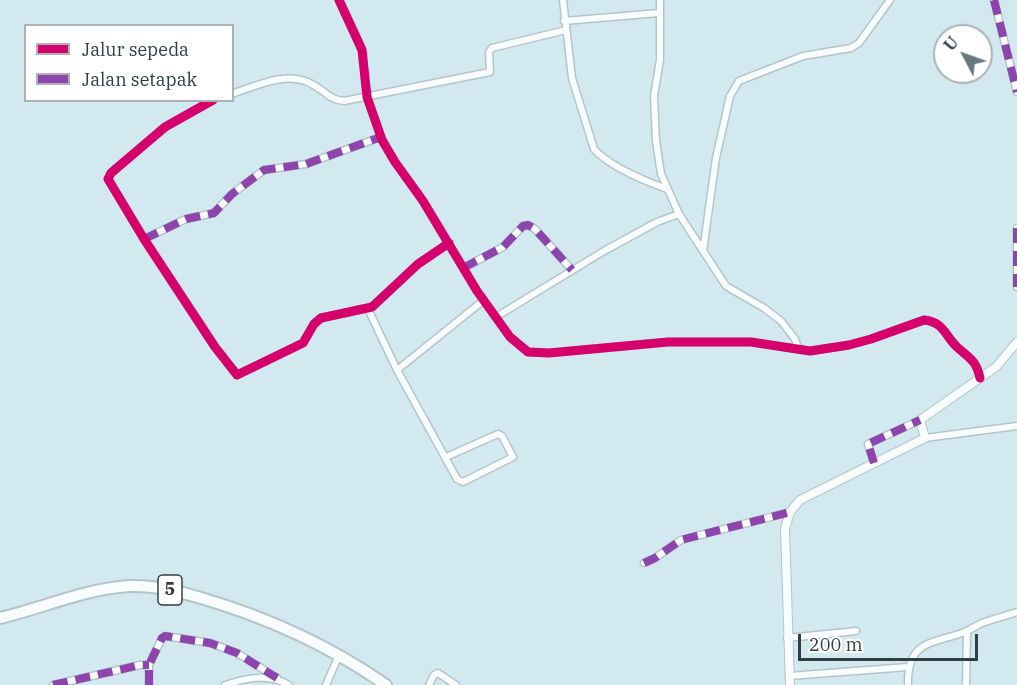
<!DOCTYPE html>
<style>
body{margin:0}
#map{position:relative;width:1017px;height:685px;overflow:hidden;background:#d3e9f0;font-family:"IBM Plex Serif",serif}
canvas{display:block}
.legend{position:absolute;left:24px;top:24px;width:210px;height:78px;box-sizing:border-box;background:#fff;border:2px solid #acb2b4;margin:0;padding:8px 10px;list-style:none;font-size:18px;color:#2f3f44}
.legend li{display:flex;align-items:center;gap:12px;height:30px}
.legend b{width:30px;border:2px solid #acb2b4}
.north{position:absolute;left:933px;top:24px;width:60px;height:60px;box-sizing:border-box;background:#fff;border:2px solid #acb2b4;border-radius:50%;rotate:311deg;font-size:16px;font-weight:700;line-height:24px;text-align:center;color:#2f3f44}
.north::after{content:'';display:block;margin:auto;width:21px;height:27px;background:#687a80;clip-path:polygon(50% 0,100% 100%,50% 72%,0 100%)}
.scale{position:absolute;left:798px;top:634px;width:180px;height:27px;box-sizing:border-box;border:3px solid #2f3f44;border-top:0;padding-left:8px;font-size:18px;line-height:21px;white-space:nowrap;color:#2f3f44;-webkit-text-stroke:4px #fff;paint-order:stroke}
</style>
<div id="map">
<canvas width="1017" height="685"></canvas>
<ul class="legend">
<li><b style="height:8px;background:#d6006c"></b>Jalur sepeda</li>
<li><b style="height:8px;background:#8e44ad"></b>Jalan setapak</li>
</ul>
<div class="north">U</div>
<div class="scale">200 m</div>
</div>
<script>
const ctx = document.querySelector('canvas').getContext('2d');
ctx.lineJoin = 'round';
function stroke(path, color, width, dash) {
  ctx.strokeStyle = color;
  ctx.lineWidth = width;
  ctx.lineCap = dash ? 'butt' : 'round';
  ctx.setLineDash(dash || []);
  ctx.stroke(path);
}
function write(font, color, halo, rows, align = 'center') {
  ctx.font = font + ' "IBM Plex Serif",serif';
  ctx.lineWidth = 6;
  ctx.setLineDash([]);
  ctx.textBaseline = 'middle';
  ctx.strokeStyle = halo;
  ctx.fillStyle = color;
  for (const [text, x, y, turn = 0] of rows) {
    ctx.save();
    ctx.translate(x, y);
    ctx.rotate((+turn || 0) * Math.PI / 180);
    ctx.textAlign = isNaN(turn) ? turn : align;
    if (halo) ctx.strokeText(text, 0, 0);
    ctx.fillText(text, 0, 0);
    ctx.restore();
  }
}
const minor = new Path2D(`
 M339,0L362,50L367,97L382,140L395,162L423,201L477,291L510,337L528,352L549,353L668,342H751L810,351L849,345L871,339L924,320C944,322 945,336 957,347C970,359 976,360 980,378
 M563,0L572,78L594,149C610,167 645,181 667,189
 M660,0V60L654,96L656,141L661,174L679,214L726,286L764,308L781,321L795,339L799,350
 M994,0L1017,92
 M564,21L659,13
 M232,94C258,85 290,69 315,86C326,92 330,100 344,101L490,72L489,52L492,48L566,30
 M213,100L165,127L111,173L108,179L144,239L215,347L237,375L303,343L314,324L321,318L372,307L418,264L449,243
 M1017,228V287
 M144,239L186,219L214,213L232,194L264,170L306,164L381,137
 M703,251L716,158L730,96L739,81L803,56L851,48L859,43L890,0
 M463,268L503,247L523,226L528,225L535,229L572,270
 M368,309L397,370L457,479L463,482L513,457L502,436L498,434L446,457
 M496,317L604,251L657,222L679,214
 M397,370L484,300
 M925,438L1017,426
 M874,463L868,444L920,420
 M644,563L655,558L681,540L790,512
 M787,638L856,631
 M789,676L908,667
 M53,685L140,665H149
 M149,685V665L162,638L165,636L210,643L237,653L277,678
 M225,685C246,678 269,673 289,685
 M326,685L339,655
 M429,685L434,675L438,673L456,685
 M908,685C907,640 932,644 965,632C971,629 976,626 982,623C993,619 1005,616 1017,612
 M966,685L967,631`);
const tertiary = new Path2D(`
 M790,685L785,529L790,512L800,500L925,438L920,420L996,367L1017,342`);
const trunk = new Path2D(`
 M0,618C43,608 84,589 129,586C154,585 177,591 201,598C266,617 330,646 386,685`);
const quiet = new Path2D(`
 M994,0L1017,92
 M1017,228V287
 M144,239L186,219L214,213L232,194L264,170L306,164L381,137
 M463,268L503,247L523,226L528,225L535,229L572,270
 M874,463L868,444L920,420
 M644,563L655,558L681,540L790,512
 M53,685L140,665H149
 M149,685V665L162,638L165,636L210,643L237,653L277,678`);
const cycleway = new Path2D(`
 M339,0L362,50L367,97L382,140L395,162L423,201L477,291L510,337L528,352L549,353L668,342H751L810,351L849,345L871,339L924,320C944,322 945,336 957,347C970,359 976,360 980,378
 M213,100L165,127L111,173L108,179L144,239L215,347L237,375L303,343L314,324L321,318L372,307L418,264L449,243`);
const shields = [
 [170,590,24]
];
const shieldNames = [
 ["5",170,590]
];
stroke(minor, '#b4c5ca', 9);
stroke(tertiary, '#b4c5ca', 10);
stroke(trunk, '#b4c5ca', 14);
stroke(minor, '#f8fcfd', 6);
stroke(tertiary, '#f8fcfd', 8);
stroke(trunk, '#f8fcfd', 10);
stroke(quiet, '#8e44ad', 8, [15, 8]);
stroke(cycleway, '#d6006c', 9);
for (const [x, y, w] of shields) {
  const box = new Path2D();
  box.roundRect(x - w / 2, y - 15, w, 30, 4.5);
  ctx.fillStyle = '#fff';
  ctx.fill(box);
  stroke(box, '#2f3f44', 1.5);
}
write('bold 18px', '#2f3f44', null, shieldNames);
</script>
